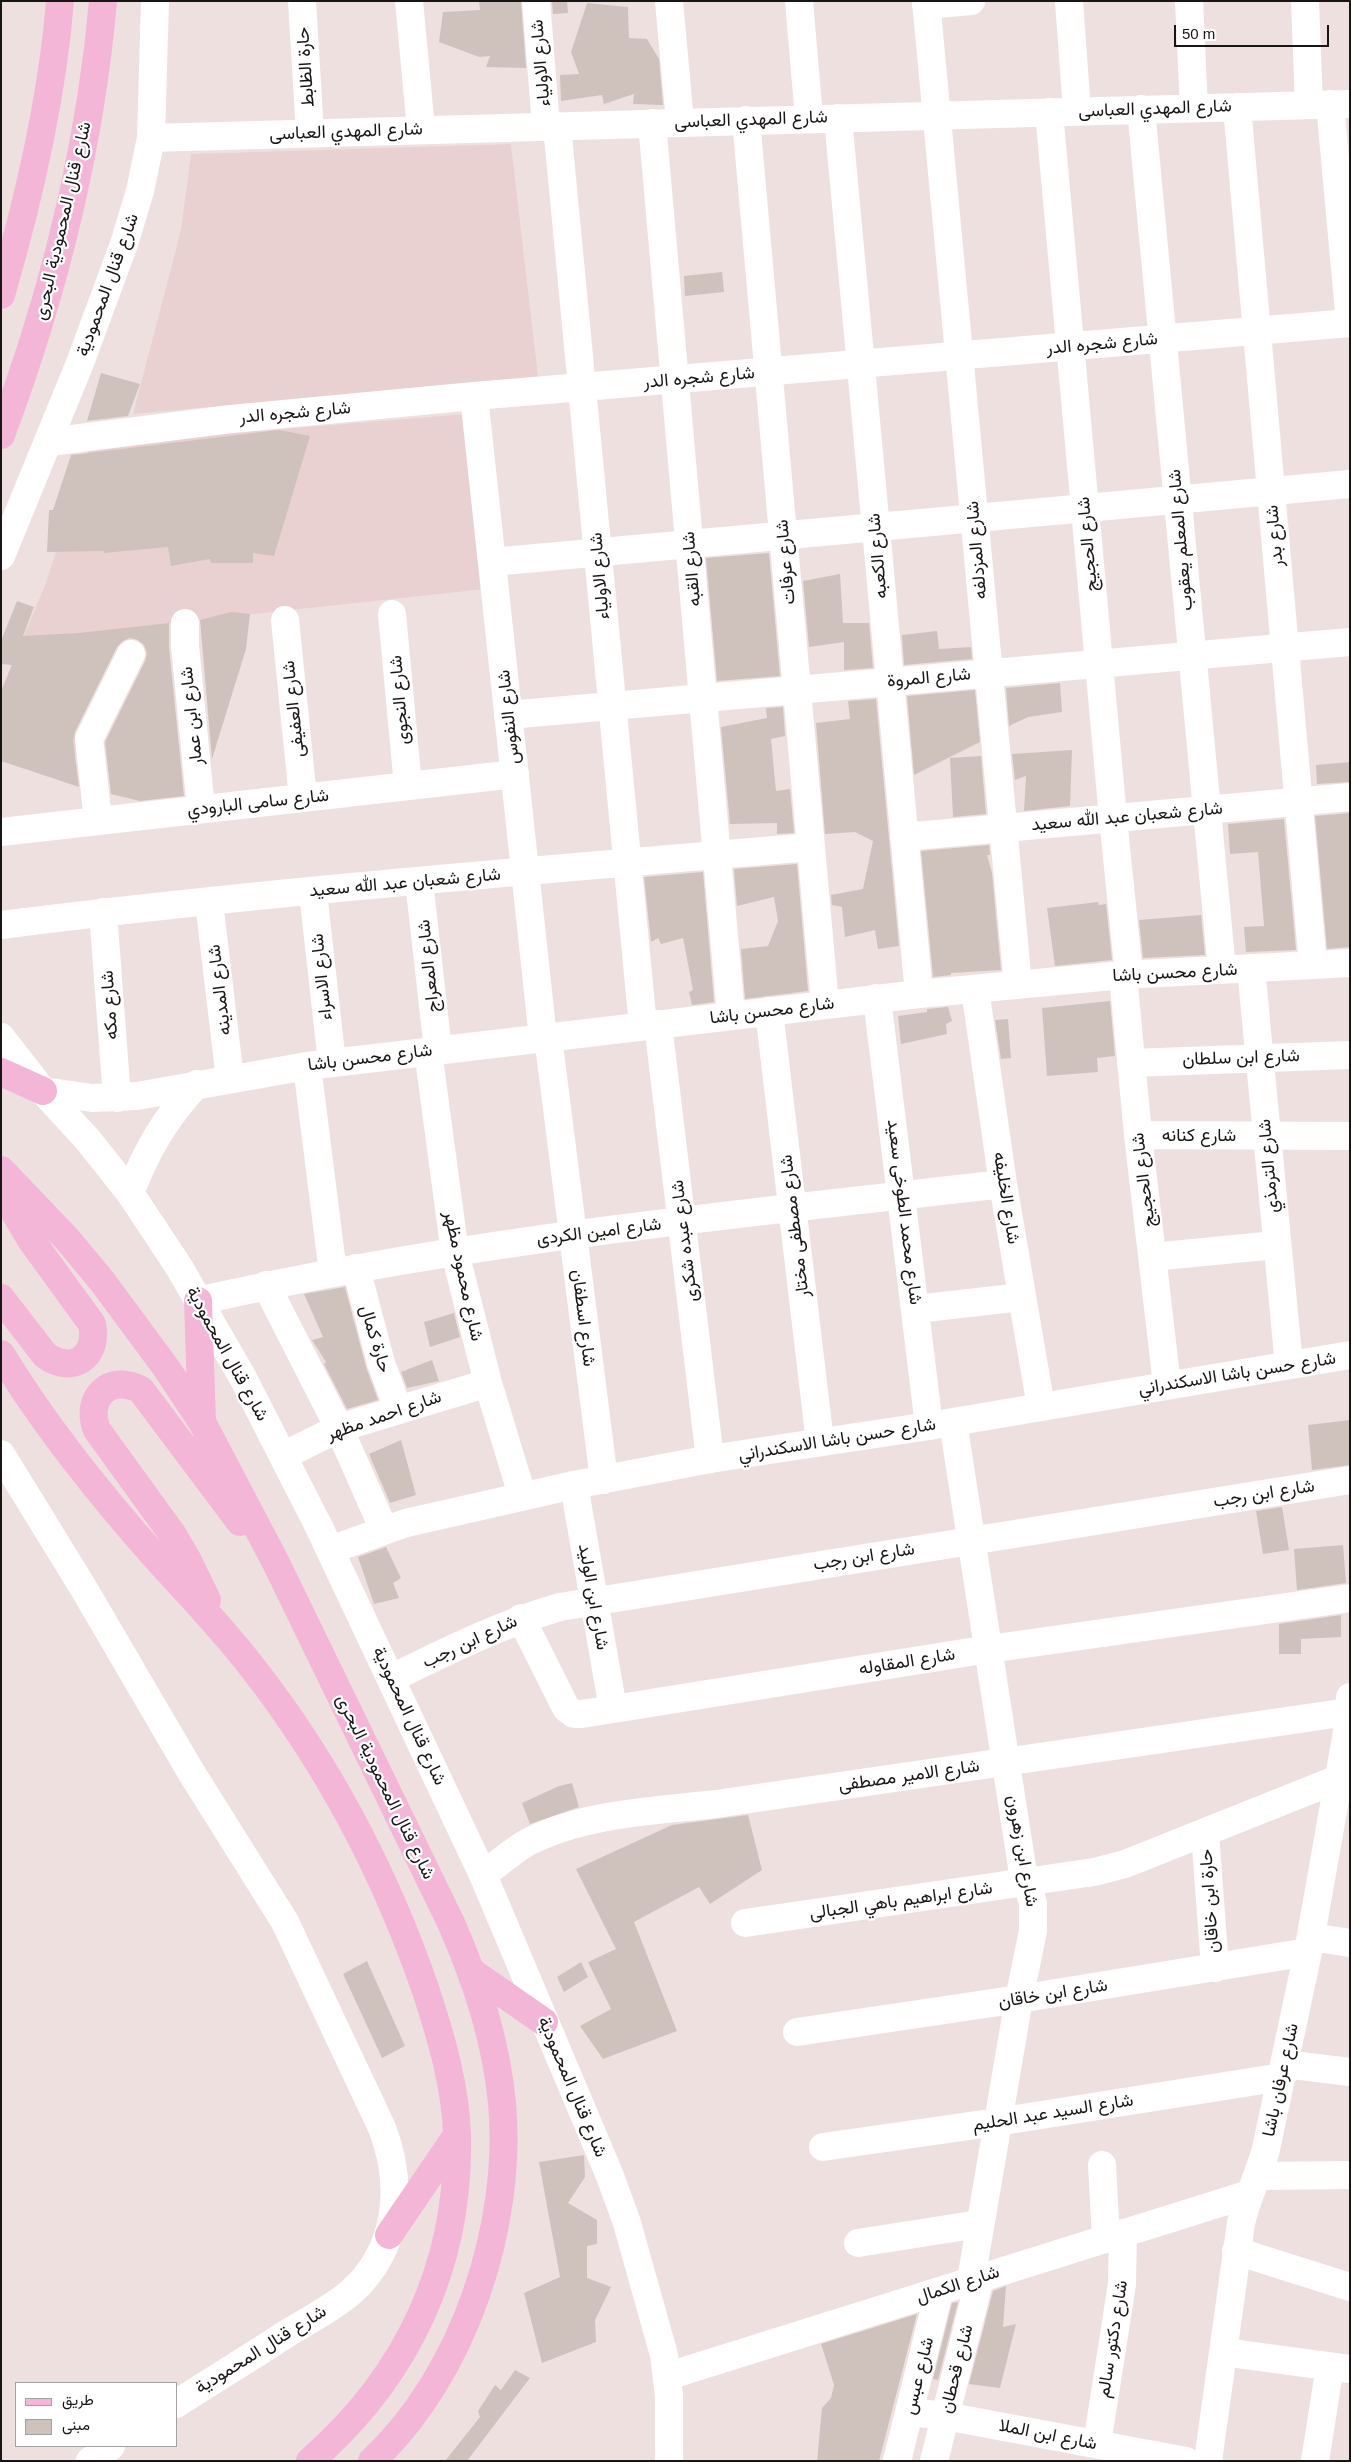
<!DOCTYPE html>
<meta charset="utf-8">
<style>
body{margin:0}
#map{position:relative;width:1351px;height:2462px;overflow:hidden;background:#efe0e0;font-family:Helvetica,Vazirmatn,sans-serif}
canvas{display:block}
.frame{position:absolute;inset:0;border:2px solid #1a1515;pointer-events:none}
.legend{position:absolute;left:15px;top:2382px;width:162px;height:65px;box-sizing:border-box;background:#fff;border:1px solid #a3a1a1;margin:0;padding:6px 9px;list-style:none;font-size:15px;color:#1a1515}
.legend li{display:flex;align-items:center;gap:10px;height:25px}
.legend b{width:25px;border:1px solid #a3a1a1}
.scale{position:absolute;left:1174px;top:25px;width:155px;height:22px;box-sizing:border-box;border:2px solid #1a1515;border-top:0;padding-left:6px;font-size:15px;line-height:18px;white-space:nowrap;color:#1a1515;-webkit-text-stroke:4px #fff;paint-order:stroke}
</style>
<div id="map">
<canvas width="1351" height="2462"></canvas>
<div class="frame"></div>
<ul class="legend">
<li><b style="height:6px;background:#f4b6d7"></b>طريق</li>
<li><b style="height:14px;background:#cfc2bc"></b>مبنى</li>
</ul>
<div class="scale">50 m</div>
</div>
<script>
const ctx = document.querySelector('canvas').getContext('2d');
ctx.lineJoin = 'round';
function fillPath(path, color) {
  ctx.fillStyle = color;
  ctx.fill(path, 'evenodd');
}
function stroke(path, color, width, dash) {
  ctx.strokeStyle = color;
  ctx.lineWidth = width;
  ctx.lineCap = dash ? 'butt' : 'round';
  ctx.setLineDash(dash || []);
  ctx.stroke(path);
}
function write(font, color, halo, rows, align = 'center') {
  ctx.font = font + ' Helvetica,Vazirmatn,sans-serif';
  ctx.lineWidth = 4.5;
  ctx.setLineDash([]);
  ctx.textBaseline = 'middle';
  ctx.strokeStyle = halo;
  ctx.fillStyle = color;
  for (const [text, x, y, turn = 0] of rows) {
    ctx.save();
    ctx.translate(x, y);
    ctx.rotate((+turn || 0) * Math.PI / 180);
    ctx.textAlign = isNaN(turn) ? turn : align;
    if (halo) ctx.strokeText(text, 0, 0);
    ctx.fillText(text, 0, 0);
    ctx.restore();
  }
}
const built = new Path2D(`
 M511,144L538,377L133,414L181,230L191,154Z
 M466,414L485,589L69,634L76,756L1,761V690L46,583L90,445Z`);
const building = new Path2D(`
 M479,1H521L526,68L486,67L490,56L479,57L439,42L443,12L480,10Z
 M552,1H567L568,13L553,14Z
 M587,3L628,7L629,38L647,39L659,59L663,105L633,104L634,94L604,104L602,95L561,101L560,75L579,74L571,52Z
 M722,272L724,292L685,296L684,276Z
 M101,373L140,384L128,416L87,421Z
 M279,430L310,436L274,556L253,553V563H211L210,559L171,566L168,547L104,553V551L47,552L49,510H53L71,455Z
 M769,553L780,676L717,681L706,558Z
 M840,574L843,623H869L873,668L844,670V642L809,647L803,581Z
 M17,601L34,607L23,636L78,633L169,623V647L184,796L140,801L111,794L105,742L145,661L147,653L144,645L138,640L130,638L123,641L117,647L75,732L73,741L79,787L1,761V692L12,665L1,664V641Z
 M231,612L250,614L246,649L212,759L200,620Z
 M937,631L939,649L971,647L972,659L904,665L902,635Z
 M1060,683L1062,712L1028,717L1009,726L1006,688Z
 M975,690L980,742L914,775L907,696Z
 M876,699L899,946L878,949L875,930L845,937L842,907L832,905L831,895L863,889L873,841L855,832L825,834L816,723L850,719L848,701Z
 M783,707L785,736L771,739L776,791L790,789L794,833L777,834V823L730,824L721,727L767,718L766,708Z
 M1072,750L1070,806L1024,811L1026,776L1015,780L1012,754Z
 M981,756L986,814L953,817L950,758Z
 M1350,762V782L1317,784L1316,765Z
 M1350,813V947L1327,949L1315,816Z
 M1284,819L1296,950L1246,952L1244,927L1264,926L1258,852L1230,854L1228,824Z
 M989,845L990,855H987L992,873L1001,970L951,973V975L933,977L921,851Z
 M797,864L808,991L745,999L741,949L768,946L778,921L774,897L737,906L734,869Z
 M703,872L714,1002L692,1005L689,992L693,990L683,938L661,944L658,938L651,942L644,877Z
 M1098,902L1099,905L1106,904L1112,960L1055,966L1047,908Z
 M1201,915L1205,955L1143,958L1139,920Z
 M1110,1001L1115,1056L1097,1058L1098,1072L1047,1076L1042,1008Z
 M948,1007L952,1021L946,1024L947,1034L901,1044L898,1016L927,1012V1009Z
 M1008,1019L1011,1058L1001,1059L995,1020Z
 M345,1287L366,1367L378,1400L347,1409L324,1364L326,1362L312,1340L323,1337L304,1294Z
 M454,1313L460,1337L430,1347L424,1322Z
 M432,1360L439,1381L407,1388L401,1372Z
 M1350,1420V1465L1312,1470L1308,1425Z
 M401,1440L416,1495L390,1503L369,1454Z
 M1282,1507L1289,1550L1263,1554L1256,1511Z
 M1343,1545L1346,1583L1297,1590L1294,1549Z
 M386,1547L401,1578L393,1583L399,1598L374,1604L358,1557Z
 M1341,1615V1637L1301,1639V1654H1279V1624Z
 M572,1783L579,1807L530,1824L522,1803L559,1786Z
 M748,1815L762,1870L710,1904L699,1887L634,1922L677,2031L603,2059L580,2026L611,2009L588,1962L616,1949L576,1869L672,1825Z
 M367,1961L405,2046L382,2058L343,1974Z
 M581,1962L588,1977L564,1992L557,1977Z
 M584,2155L585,2177L568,2203L597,2220V2244L587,2246V2278L611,2287L595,2320L596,2342L542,2363L524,2293L560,2277L539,2162Z
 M1006,2286L1003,2327L1016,2324L1000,2388L969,2384L993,2291Z
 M958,2302L938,2380L933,2379L952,2303Z
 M917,2314L879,2461H817L822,2408L831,2398L834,2385L821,2344Z
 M515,2370L530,2378L467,2461H445L480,2417L478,2411L495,2385L501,2390Z`);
const minor = new Path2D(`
 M302,1L310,133
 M409,1L421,129
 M536,1L546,126
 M669,1L680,122
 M799,1L809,118
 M926,1L1018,985
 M1069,1L1077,111
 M1189,1L1194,108
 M1305,1L1309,105
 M926,5L971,1
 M1330,104L1350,323
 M1237,107L1313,965
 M1141,109L1222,970
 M1049,112L1113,818L1129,975
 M838,118L919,994
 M746,120L825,1004
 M652,123L731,1015
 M557,126L643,1026
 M151,138L1350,104
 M474,396L543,1038
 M49,442L231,419L474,396L1350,323
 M1,556L80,363L124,244L140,191L151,138L155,1
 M492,562L1350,484
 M392,614L408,786
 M285,620L303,798
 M185,623V646L201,809
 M508,715L1350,642
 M98,820L89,739L131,654
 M1,832L515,774
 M904,837L1350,797
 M419,881L438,1050
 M313,892L332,1063
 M209,902L230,1079
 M103,912L117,1098
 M1,925C270,891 540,870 810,847
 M1251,968L1289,1365
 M1123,975L1138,1135L1167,1385
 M975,989L1003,1184L1041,1407
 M877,998L929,1426
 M769,1011L820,1442
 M658,1024L710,1459
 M1,1037L43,1091L88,1140L130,1193L179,1267L243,1378L319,1527L483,1875L610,2176L627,2223L664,2355L669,2396V2461
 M548,1037L604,1480
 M428,1051L455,1253L488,1383L522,1495
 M1131,1063L1350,1055
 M307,1066L333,1273
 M43,1091L92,1098L137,1096L307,1066L919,994L1123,975L1350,963
 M1138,1135L1350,1136
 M130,1193C147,1150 165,1118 197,1084
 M1152,1257L1276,1245
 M356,1268L381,1363L398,1409
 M266,1285L339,1428L384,1530
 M198,1301C462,1240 734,1215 1003,1184
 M916,1309L1022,1297
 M953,1422L1022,1867L1033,1903V1931L1019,1999L971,2280
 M1,1454L84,1589L191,1772L285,1922L382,2128C404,2185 399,2250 350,2293C331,2309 307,2321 286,2334C250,2358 213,2380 176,2404
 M283,1456L339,1428L488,1383
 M574,1485L613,1709
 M330,1550L406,1523L574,1485L710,1459L929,1426L1350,1355
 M521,1618L566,1708L574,1714H582L989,1649L1350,1598
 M392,1678C447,1651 501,1624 560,1607L1350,1480
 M1205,1833L1215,1968
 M483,1875C498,1864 513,1850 530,1841C586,1813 655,1811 716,1804L1348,1712
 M745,1923L1094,1872L1125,1864L1338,1779
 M1311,1937L1350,1943
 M797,2032L1019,1999L1308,1952
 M1285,2064L1350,2072
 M823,2147L997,2122L1282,2077
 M1102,2165L1106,2238
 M1259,2176L1350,2175
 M858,2243L979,2224
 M1236,2251L1350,2287
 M1223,2352L1350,2369
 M668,2376L1249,2194
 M910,2412L945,2416L1186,2461
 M1097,2444L1122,2284L1123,2233
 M90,2461L111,2446
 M897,2461L939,2292
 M934,2461L980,2278
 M1208,2461L1241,2223C1247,2197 1259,2175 1266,2149L1308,1952L1346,1738L1350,1697
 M1315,2461L1330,2366`);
const major = new Path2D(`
 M1,295C29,199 52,101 60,1
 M1,435C53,296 90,149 103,1
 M1,1072L43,1091
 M1,1170L67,1239L102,1281L167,1369L202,1422L276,1563L452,1925C477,1983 496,2040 502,2103C513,2226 464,2375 372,2461
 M1,1189L31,1240L92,1324C99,1357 72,1375 45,1355L1,1298
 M198,1301L202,1422
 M1,1354C46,1428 101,1496 158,1560C190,1595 223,1629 252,1667C328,1764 386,1875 426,1991C441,2037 456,2087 457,2136C460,2265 407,2377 310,2461
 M207,1600L187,1559L173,1535L97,1430C84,1398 110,1373 141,1390L240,1522
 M472,1972L544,2022
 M389,2235L457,2135`);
const streetNames = [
 ["شارع الاولياء",541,63,-95],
 ["حارة الظابط",306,67,-94],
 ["شارع المهدي العباسى",1155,109,-2],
 ["شارع المهدي العباسى",751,120,-2],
 ["شارع المهدي العباسى",346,132,-2],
 ["شارع قنال المحمودية البحرى",63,221,-77],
 ["شارع قنال المحمودية",108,285,-70],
 ["شارع شجره الدر",1102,344,-5],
 ["شارع شجره الدر",699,378,-5],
 ["شارع شجره الدر",295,413,-5],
 ["شارع بدر",1275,536,-95],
 ["شارع المعلم يعقوب",1181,540,-95],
 ["شارع الحجيج",1088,544,-95],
 ["شارع المزدلفه",977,550,-95],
 ["شارع الكعبه",878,556,-95],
 ["شارع عرفات",786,562,-95],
 ["شارع القبه",692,569,-95],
 ["شارع الاولياء",600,576,-95],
 ["شارع المروة",929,678,-5],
 ["شارع النجوى",400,700,-95],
 ["شارع العفيفى",294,709,-96],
 ["شارع ابن عمار",192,716,-96],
 ["شارع النفوس",509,717,-96],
 ["شارع سامى البارودي",258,803,-6],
 ["شارع شعبان عبد الله سعيد",1127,817,-5],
 ["شارع شعبان عبد الله سعيد",405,883,-5],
 ["شارع المعراج",429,966,-96],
 ["شارع محسن باشا",1175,973,-3],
 ["شارع الاسراء",322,977,-96],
 ["شارع المدينه",220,990,-97],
 ["شارع مكه",110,1005,-94],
 ["شارع محسن باشا",772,1011,-7],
 ["شارع محسن باشا",370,1058,-7],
 ["شارع ابن سلطان",1241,1058,-2],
 ["شارع كنانه",1199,1136],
 ["شارع الترمذي",1269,1166,-95],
 ["شارع الحجيج",1144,1180,-97],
 ["شارع الخليفه",1006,1198,81],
 ["شارع محمد الطوخى سعيد",904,1212,83],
 ["شارع مصطفى مختار",795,1226,-97],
 ["شارع امين الكردى",599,1232,-7],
 ["شارع عبده شكرى",685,1241,-97],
 ["شارع محمود مظهر",463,1276,78],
 ["شارع اسطفان",583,1318,83],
 ["حارة كمال",375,1339,73],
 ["شارع قنال المحمودية",227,1354,61],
 ["شارع حسن باشا الاسكندراني",1237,1374,-9],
 ["شارع احمد مظهر",384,1416,-19],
 ["شارع حسن باشا الاسكندراني",837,1440,-9],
 ["شارع ابن رجب",1264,1494,-9],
 ["شارع ابن رجب",864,1557,-9],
 ["شارع ابن الوليد",593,1597,80],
 ["شارع ابن رجب",470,1642,-25],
 ["شارع المقاوله",907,1662,-9],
 ["شارع قنال المحمودية",409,1716,65],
 ["شارع الامير مصطفى",909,1776,-8],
 ["شارع قنال المحمودية البحرى",385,1787,64],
 ["شارع ابن زهرون",1022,1851,80],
 ["شارع ابراهيم باهي الجبالى",901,1901,-8],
 ["حارة ابن خاقان",1210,1901,-94],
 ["شارع ابن خاقان",1053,1994,-9],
 ["شارع عرفان باشا",1281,2080,-78],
 ["شارع قنال المحمودية",572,2087,67],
 ["شارع السيد عبد الحليم",1053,2113,-9],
 ["شارع الكمال",958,2285,-18],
 ["شارع دكتور سالم",1113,2339,-81],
 ["شارع قنال المحمودية",261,2350,-32],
 ["شارع قحطان",957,2369,-76],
 ["شارع عبس",919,2376,-76],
 ["شارع ابن الملا",1048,2435,11]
];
fillPath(built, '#e9d1d1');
fillPath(building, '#cfc2bc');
stroke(minor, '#fff', 28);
stroke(major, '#f4b6d7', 28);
write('18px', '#1a1515', '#fff', streetNames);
</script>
